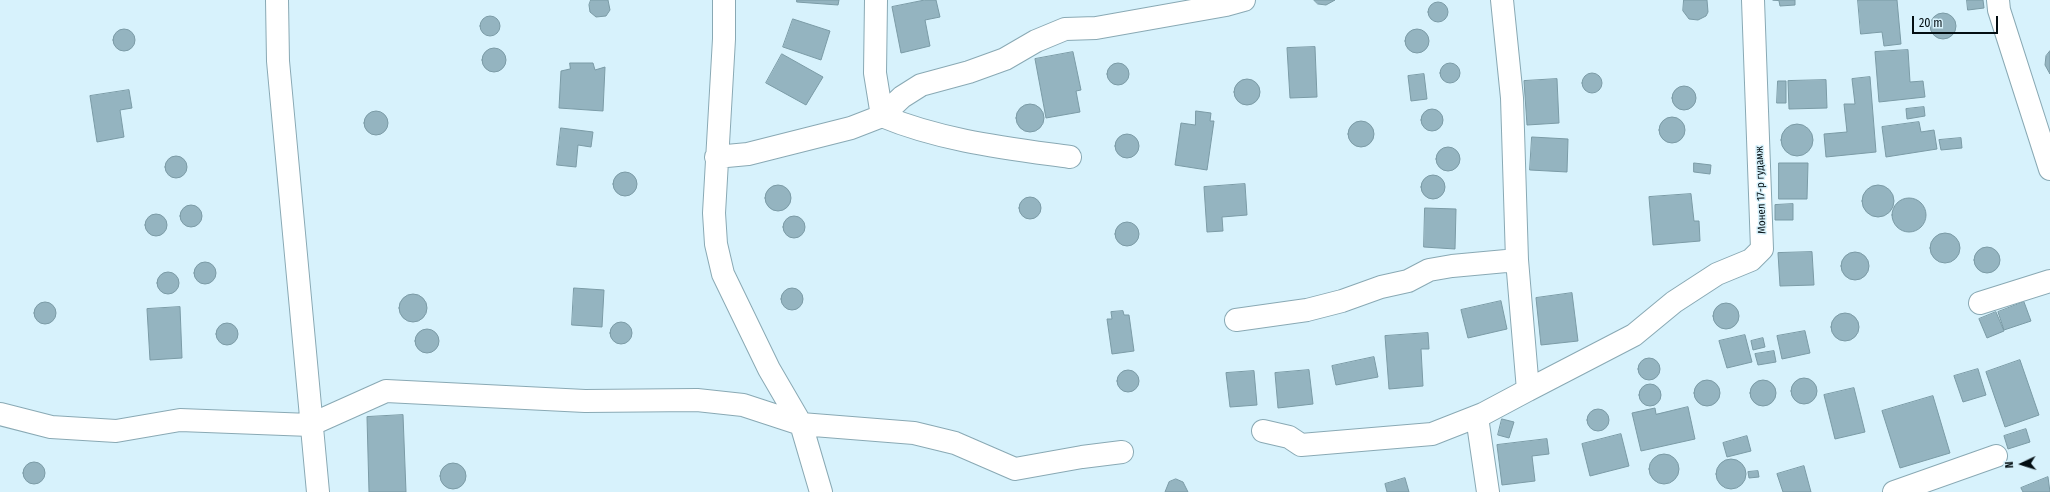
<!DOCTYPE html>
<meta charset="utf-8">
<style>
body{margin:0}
#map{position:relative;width:2050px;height:492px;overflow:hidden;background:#d7f2fc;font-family:"Fira Sans Condensed",sans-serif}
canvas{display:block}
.north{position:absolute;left:2002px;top:444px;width:40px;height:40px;-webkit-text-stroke:3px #d7f2fc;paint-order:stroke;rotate:266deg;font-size:11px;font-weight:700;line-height:16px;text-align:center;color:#030e12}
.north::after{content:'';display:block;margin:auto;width:14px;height:18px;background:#030e12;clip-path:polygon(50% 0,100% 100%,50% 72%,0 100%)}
.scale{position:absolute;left:1912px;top:16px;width:86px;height:18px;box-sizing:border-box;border:2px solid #030e12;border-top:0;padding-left:5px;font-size:12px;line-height:14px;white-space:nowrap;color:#030e12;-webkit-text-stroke:3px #d7f2fc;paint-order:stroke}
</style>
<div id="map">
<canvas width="2050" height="492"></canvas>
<div class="north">N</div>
<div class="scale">20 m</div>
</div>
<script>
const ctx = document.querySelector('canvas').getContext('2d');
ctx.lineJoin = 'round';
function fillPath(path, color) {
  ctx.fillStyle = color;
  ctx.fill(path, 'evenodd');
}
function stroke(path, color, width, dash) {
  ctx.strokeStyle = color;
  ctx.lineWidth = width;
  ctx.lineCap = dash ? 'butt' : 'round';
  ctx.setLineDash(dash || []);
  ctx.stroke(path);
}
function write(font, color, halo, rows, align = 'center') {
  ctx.font = font + ' "Fira Sans Condensed",sans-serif';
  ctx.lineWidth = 3;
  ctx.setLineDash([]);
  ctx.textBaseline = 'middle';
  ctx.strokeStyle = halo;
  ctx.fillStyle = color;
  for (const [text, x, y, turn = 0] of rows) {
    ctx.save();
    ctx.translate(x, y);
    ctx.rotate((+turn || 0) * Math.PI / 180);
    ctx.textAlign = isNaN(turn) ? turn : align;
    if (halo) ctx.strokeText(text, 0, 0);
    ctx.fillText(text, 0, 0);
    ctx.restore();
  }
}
const building = new Path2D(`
 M591,0H608L610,10L606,16L596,17L590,12L589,5Z
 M797,0H839L838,5L797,2Z
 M925,0H936L940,17L925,20L930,46L901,53L892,7Z
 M1314,0H1335L1326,5L1318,4Z
 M1684,0H1707L1708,12L1706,16L1698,20L1689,19L1683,11Z
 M1773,0H1795V5L1780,6L1779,1Z
 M1858,0H1897L1901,44L1884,46L1882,32L1861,34Z
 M1967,0H1983L1984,8L1968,10Z
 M1428 12a10 10 0 1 1 20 0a10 10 0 1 1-20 0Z
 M1930 26a13 13 0 1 1 26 0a13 13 0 1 1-26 0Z
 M480 26a10 10 0 1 1 20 0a10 10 0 1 1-20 0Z
 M793,19L830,31L821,60L783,47Z
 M1405 41a12 12 0 1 1 24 0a12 12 0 1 1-24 0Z
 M113 40a11 11 0 1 1 22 0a11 11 0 1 1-22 0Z
 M1315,47L1317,97L1290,98L1287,48Z
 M482 60a12 12 0 1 1 24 0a12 12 0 1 1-24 0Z
 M1908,50L1910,82L1923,81L1925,97L1879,102L1875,52Z
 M2050,51V74L2045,65L2046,56Z
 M1073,52L1081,90L1076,91L1080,112L1046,118L1035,59Z
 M782,54L823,77L806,105L766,83Z
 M1440 73a10 10 0 1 1 20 0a10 10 0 1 1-20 0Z
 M570,63H593L595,70L605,67L603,111L559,108L561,71L570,69Z
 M1107 74a11 11 0 1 1 22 0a11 11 0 1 1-22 0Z
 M1582 83a10 10 0 1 1 20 0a10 10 0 1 1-20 0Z
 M1424,74L1427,99L1411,101L1408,76Z
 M1870,77L1876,152L1826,157L1824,134L1847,132L1844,104H1855L1852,79Z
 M1234 92a13 13 0 1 1 26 0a13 13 0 1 1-26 0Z
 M1557,79L1559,123L1527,125L1524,81Z
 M1826,80L1827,108L1789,109L1788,81Z
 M1778,81H1786V103H1777Z
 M1672 98a12 12 0 1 1 24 0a12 12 0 1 1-24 0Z
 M129,90L132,108L120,110L124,137L97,142L90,96Z
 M1016 118a14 14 0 1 1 28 0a14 14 0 1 1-28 0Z
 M1924,107L1925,116L1907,119L1906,109Z
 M1421 120a11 11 0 1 1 22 0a11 11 0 1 1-22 0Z
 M364 123a12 12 0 1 1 24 0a12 12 0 1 1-24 0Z
 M1196,111L1211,113L1210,121H1214L1207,170L1175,165L1181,123L1195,125Z
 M1659 130a13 13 0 1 1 26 0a13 13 0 1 1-26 0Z
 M1348 134a13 13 0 1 1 26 0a13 13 0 1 1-26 0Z
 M1919,122L1921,132L1934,130L1937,149L1886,157L1882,127Z
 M1781 140a16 16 0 1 1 32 0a16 16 0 1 1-32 0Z
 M561,128L593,132L591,147L578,145L576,167L557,165Z
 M1115 146a12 12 0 1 1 24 0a12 12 0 1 1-24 0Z
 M1532,137L1568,139L1567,172L1530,170Z
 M1961,138L1962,148L1941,150L1939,140Z
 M1436 159a12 12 0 1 1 24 0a12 12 0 1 1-24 0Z
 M165 167a11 11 0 1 1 22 0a11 11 0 1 1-22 0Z
 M1694,163L1711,165L1710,174L1694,172Z
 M1779,163H1808L1807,199H1779Z
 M613 184a12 12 0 1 1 24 0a12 12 0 1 1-24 0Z
 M1421 187a12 12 0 1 1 24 0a12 12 0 1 1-24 0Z
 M1245,184L1247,215L1222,217L1223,231L1207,232L1204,187Z
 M1862 201a16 16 0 1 1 32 0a16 16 0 1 1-32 0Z
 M765 198a13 13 0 1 1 26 0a13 13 0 1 1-26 0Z
 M1691,194L1694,221H1699L1700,241L1653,245L1649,197Z
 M1019 208a11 11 0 1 1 22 0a11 11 0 1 1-22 0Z
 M1892 215a17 17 0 1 1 34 0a17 17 0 1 1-34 0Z
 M1793,204V220H1775V205Z
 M180 216a11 11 0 1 1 22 0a11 11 0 1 1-22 0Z
 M1425,208L1456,209L1455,249L1424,247Z
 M145 225a11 11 0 1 1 22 0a11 11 0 1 1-22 0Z
 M783 227a11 11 0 1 1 22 0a11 11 0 1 1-22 0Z
 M1115 234a12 12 0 1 1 24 0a12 12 0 1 1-24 0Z
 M1930 248a15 15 0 1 1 30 0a15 15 0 1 1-30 0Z
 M1974 260a13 13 0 1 1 26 0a13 13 0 1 1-26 0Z
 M1841 266a14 14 0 1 1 28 0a14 14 0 1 1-28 0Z
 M1812,252L1814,285L1780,286L1778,253Z
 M194 273a11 11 0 1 1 22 0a11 11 0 1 1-22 0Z
 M157 283a11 11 0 1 1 22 0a11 11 0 1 1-22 0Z
 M574,288L604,290L602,327L572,325Z
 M781 299a11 11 0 1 1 22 0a11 11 0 1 1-22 0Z
 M1572,293L1578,341L1541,345L1536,298Z
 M399 308a14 14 0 1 1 28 0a14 14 0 1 1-28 0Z
 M1501,301L1507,329L1468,338L1461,310Z
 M2024,302L2031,321L2004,330L1998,312Z
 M34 313a11 11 0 1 1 22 0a11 11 0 1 1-22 0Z
 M1713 316a13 13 0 1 1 26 0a13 13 0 1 1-26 0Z
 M180,307L182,358L150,360L147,309Z
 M1123,311L1124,315H1129L1134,351L1112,354L1107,319H1112L1111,312Z
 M1996,312L2004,331L1987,338L1979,319Z
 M1831 327a14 14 0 1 1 28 0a14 14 0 1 1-28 0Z
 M610 333a11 11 0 1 1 22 0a11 11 0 1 1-22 0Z
 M216 334a11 11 0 1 1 22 0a11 11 0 1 1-22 0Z
 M415 341a12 12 0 1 1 24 0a12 12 0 1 1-24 0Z
 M1805,331L1810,353L1782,359L1777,336Z
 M1428,333L1429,349H1421L1423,386L1389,389L1385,336Z
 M1745,335L1752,362L1727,368L1719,341Z
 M1763,338L1765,347L1753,350L1751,341Z
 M1774,351L1776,362L1758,365L1755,354Z
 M1374,357L1378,377L1336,385L1332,366Z
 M1638 369a11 11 0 1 1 22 0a11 11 0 1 1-22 0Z
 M2020,360L2039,415L2005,427L1986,372Z
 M1978,369L1986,395L1963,402L1954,376Z
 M1117 381a11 11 0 1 1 22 0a11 11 0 1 1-22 0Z
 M1309,370L1313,404L1278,408L1275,373Z
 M1254,371L1257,405L1230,407L1226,373Z
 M1791 391a13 13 0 1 1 26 0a13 13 0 1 1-26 0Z
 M1694 393a13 13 0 1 1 26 0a13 13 0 1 1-26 0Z
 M1750 393a13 13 0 1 1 26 0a13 13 0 1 1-26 0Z
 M1639 395a11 11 0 1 1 22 0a11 11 0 1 1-22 0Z
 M1854,388L1865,432L1835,439L1824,395Z
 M1933,396L1950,453L1900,468L1882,411Z
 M1688,407L1695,439L1641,451L1632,413L1655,408L1656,414Z
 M1587 420a11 11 0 1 1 22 0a11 11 0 1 1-22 0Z
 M403,415L406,492H369L367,417Z
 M1502,419L1514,422L1509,438L1498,435Z
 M2026,429L2030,442L2008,449L2004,436Z
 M1621,434L1629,466L1590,476L1582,444Z
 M1747,436L1751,451L1727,457L1723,443Z
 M1547,439L1549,454L1532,456L1535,481L1502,485L1497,445Z
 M1649 469a15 15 0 1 1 30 0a15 15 0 1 1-30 0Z
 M1716 474a15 15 0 1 1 30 0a15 15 0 1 1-30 0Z
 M23 473a11 11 0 1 1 22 0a11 11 0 1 1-22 0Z
 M440 476a13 13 0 1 1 26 0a13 13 0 1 1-26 0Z
 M1804,466L1811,492H1783L1777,474Z
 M1758,471L1759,477L1749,478L1748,472Z
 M2048,477L2050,492H2023L2021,488Z
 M1405,478L1409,492H1387L1385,484Z
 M1176,479L1183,482L1188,492H1165L1169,482Z`);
const minor = new Path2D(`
 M277,0L278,61L318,492
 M724,0V39L714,213L716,244L723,274L769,369L801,424L821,492
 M876,0L875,73L882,116C942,141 1006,148 1070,157
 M1998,0L1999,10L2050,169
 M716,157L748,154L851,128L882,116L902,97L921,85L969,72L1005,59L1036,41L1065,29L1096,28L1226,5L1244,0
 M1980,303L2050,281
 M1236,320L1307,310L1342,301L1381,287L1408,281L1429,270L1452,266L1517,260
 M1528,390L1634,335L1674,302L1717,274L1751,260L1762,249L1753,0
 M0,414L51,427L116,431L180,420L310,425L386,391L585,401L697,400L743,405L801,424L914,433L955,443L1015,469L1082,457L1122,452
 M1477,417L1488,492
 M1263,431L1289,437L1301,445L1432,434L1483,414L1528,390L1517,260L1512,98L1502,0
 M1894,492L1996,456`);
const streetNames = [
 ["Монел 17-р гудамж",1761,190,-92]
];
fillPath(building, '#94b4c0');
stroke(building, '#7b9ba6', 1);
stroke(minor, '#89a9b4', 24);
stroke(minor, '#fff', 22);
write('11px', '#030e12', '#d7f2fc', streetNames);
</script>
